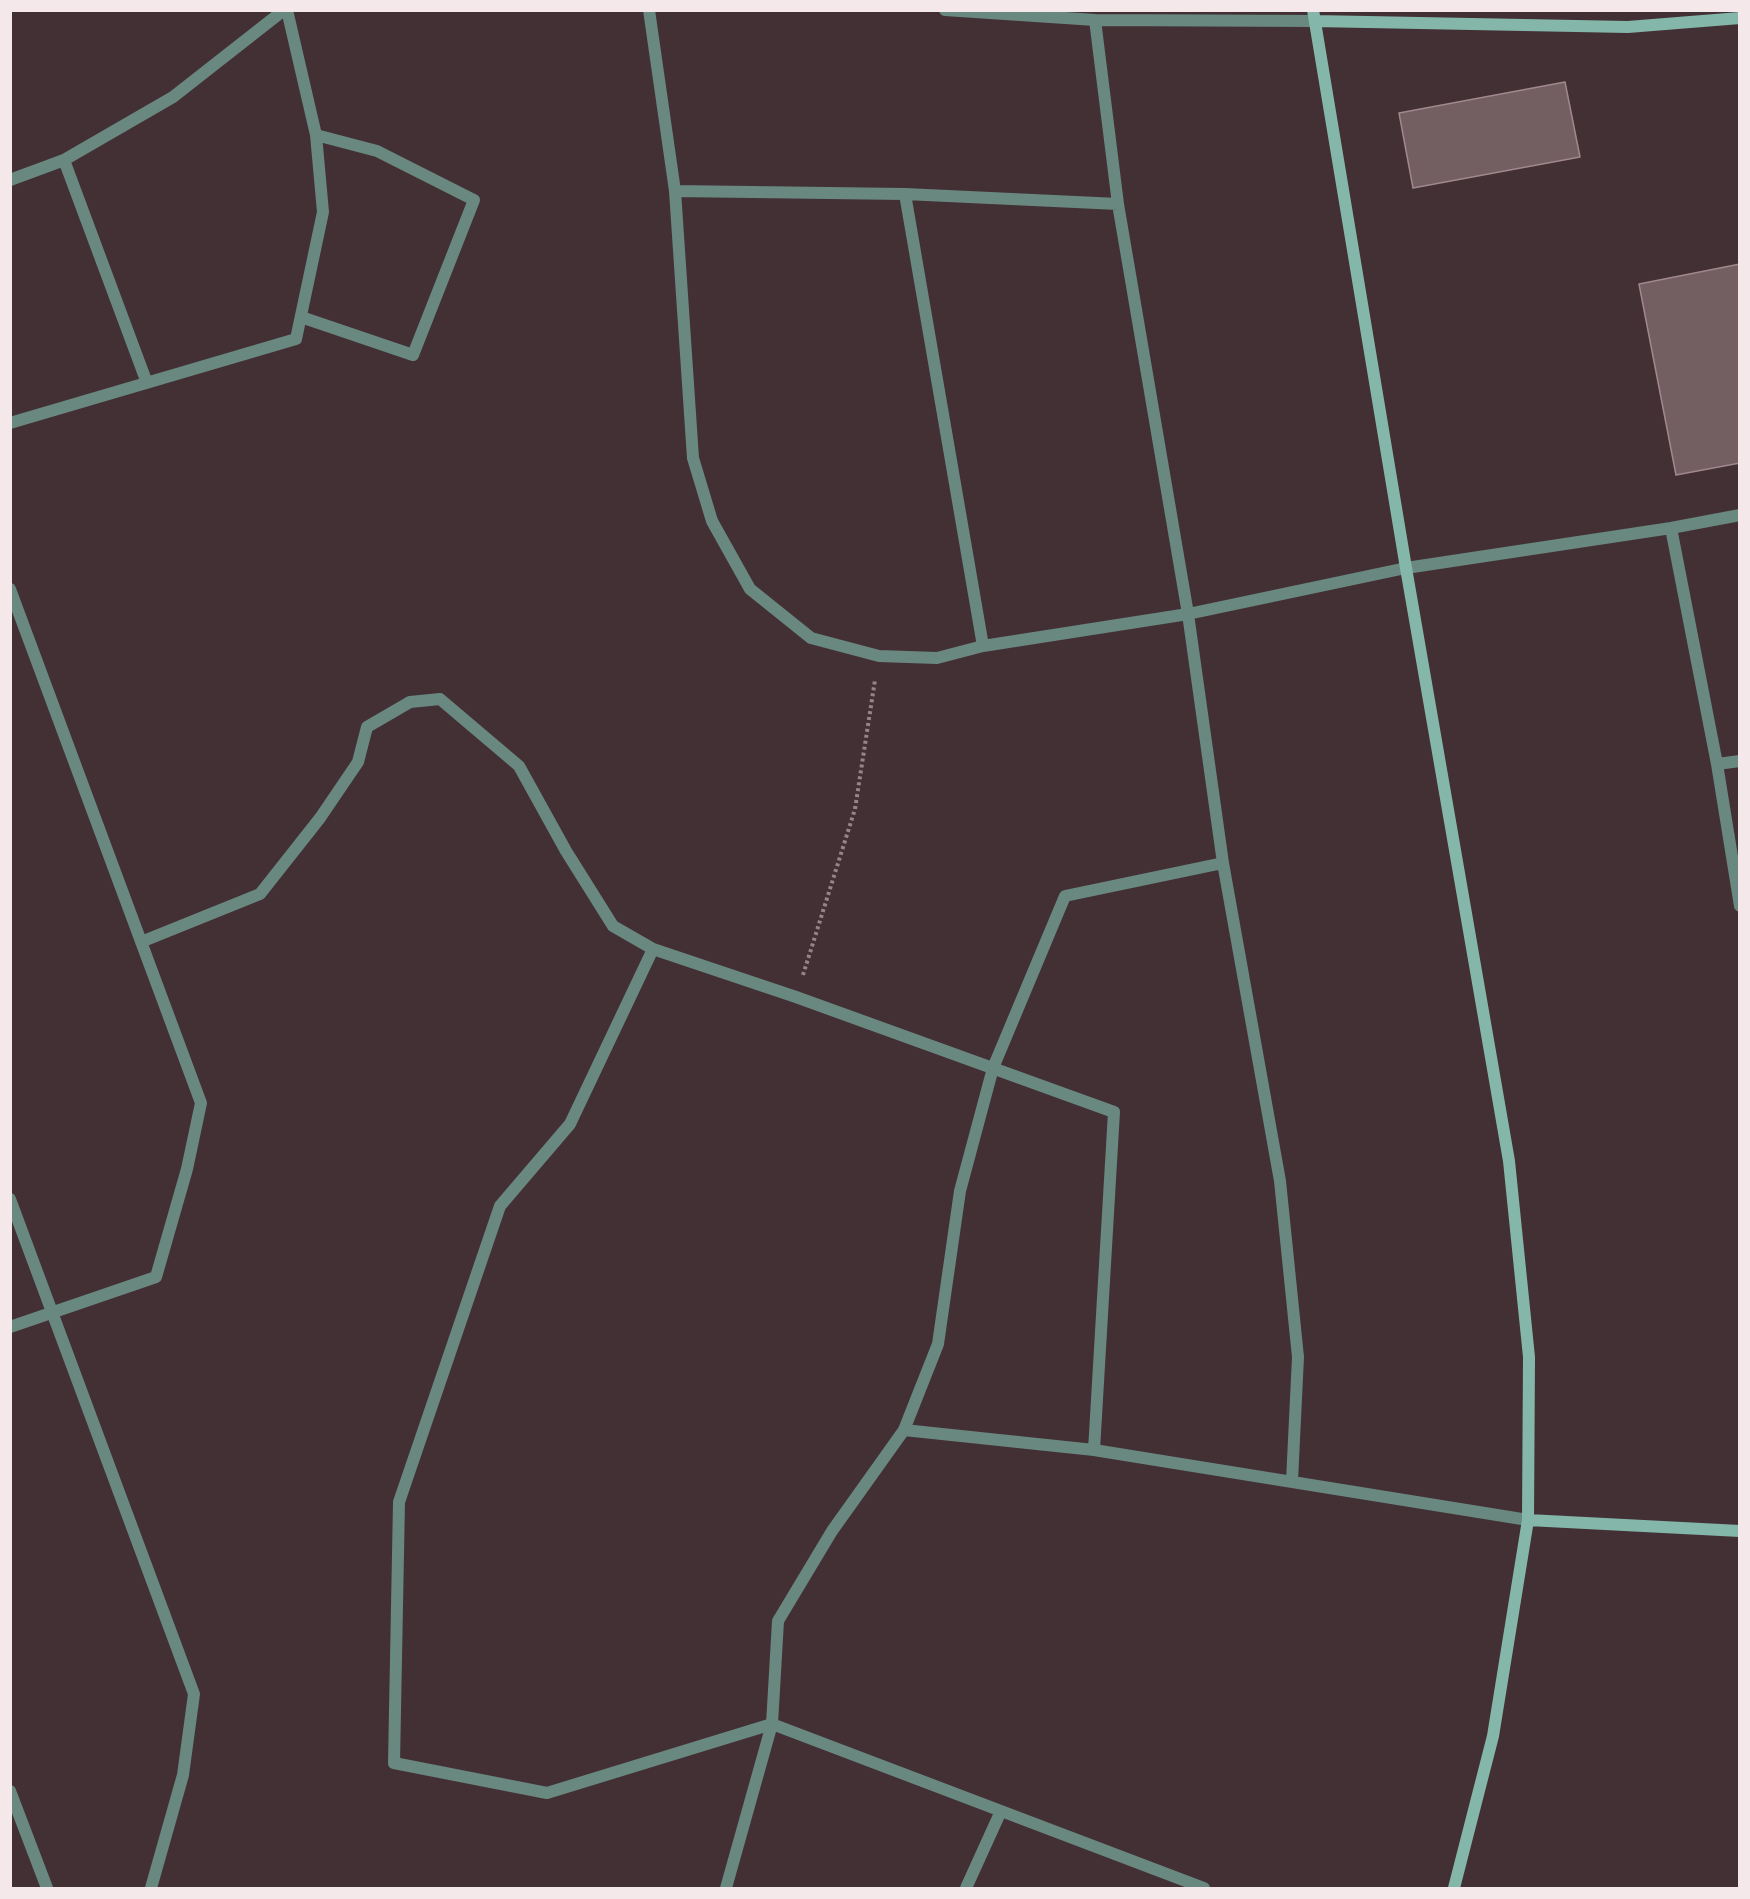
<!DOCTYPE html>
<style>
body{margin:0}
#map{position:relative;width:1750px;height:1899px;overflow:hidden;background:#433034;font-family:Overpass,sans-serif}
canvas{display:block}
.frame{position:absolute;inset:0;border:12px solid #f5e8eb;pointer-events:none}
</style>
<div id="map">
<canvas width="1750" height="1899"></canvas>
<div class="frame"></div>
</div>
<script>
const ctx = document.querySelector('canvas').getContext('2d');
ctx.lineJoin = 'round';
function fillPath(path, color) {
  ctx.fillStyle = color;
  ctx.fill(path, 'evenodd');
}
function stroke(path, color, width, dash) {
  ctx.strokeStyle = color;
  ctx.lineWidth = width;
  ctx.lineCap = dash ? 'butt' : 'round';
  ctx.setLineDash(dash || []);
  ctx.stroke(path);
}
const building = new Path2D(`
 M1565,82L1580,157L1413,188L1399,113Z
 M1740,264V463L1676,475L1639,284Z`);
const path = new Path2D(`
 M803,975L855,809L875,680`);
const street = new Path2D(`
 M649,10L675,191L693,458L712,521L750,589L811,638L879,656L937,658L983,646L1188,614L1406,568L1671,528L1740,515
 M945,10L1095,20L1315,21
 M1095,20L1118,204L1188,614L1223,863L1280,1181L1298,1357L1292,1481
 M64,160L147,383
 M10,180L64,160L173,97L284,10
 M675,191L905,194L1118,204
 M905,194L983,646
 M301,317L413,355L474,200L377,151L316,135
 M10,423L296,339L323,212L316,135L287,10
 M1671,528L1717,764L1740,906
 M10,589L201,1103L187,1169L156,1277L10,1327
 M1717,764L1740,761
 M141,942L260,894L320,818L358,762L367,727L410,702L440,699L519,766L566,851L613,926L653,949
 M10,1199L194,1694L183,1775L151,1888
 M904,1430L1094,1450L1528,1520
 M1094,1450L1114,1112L796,997L653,949L570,1124L500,1206L399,1502L394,1763L547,1793L772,1724L1204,1888
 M10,1791L47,1888
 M726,1888L772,1724L778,1621L832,1531L904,1430L938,1344L960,1191L993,1068L1065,896L1223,863
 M966,1888L1001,1811`);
const secondary = new Path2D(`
 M1313,10L1406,568L1509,1161L1529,1357L1528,1520L1493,1736L1454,1888
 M1315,21L1628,27L1740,18
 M1528,1520L1740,1531`);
fillPath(building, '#735e62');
stroke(building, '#a0898e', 1.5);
stroke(path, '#958589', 4, [3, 3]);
stroke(street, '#698880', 12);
stroke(secondary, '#84b7aa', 12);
</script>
